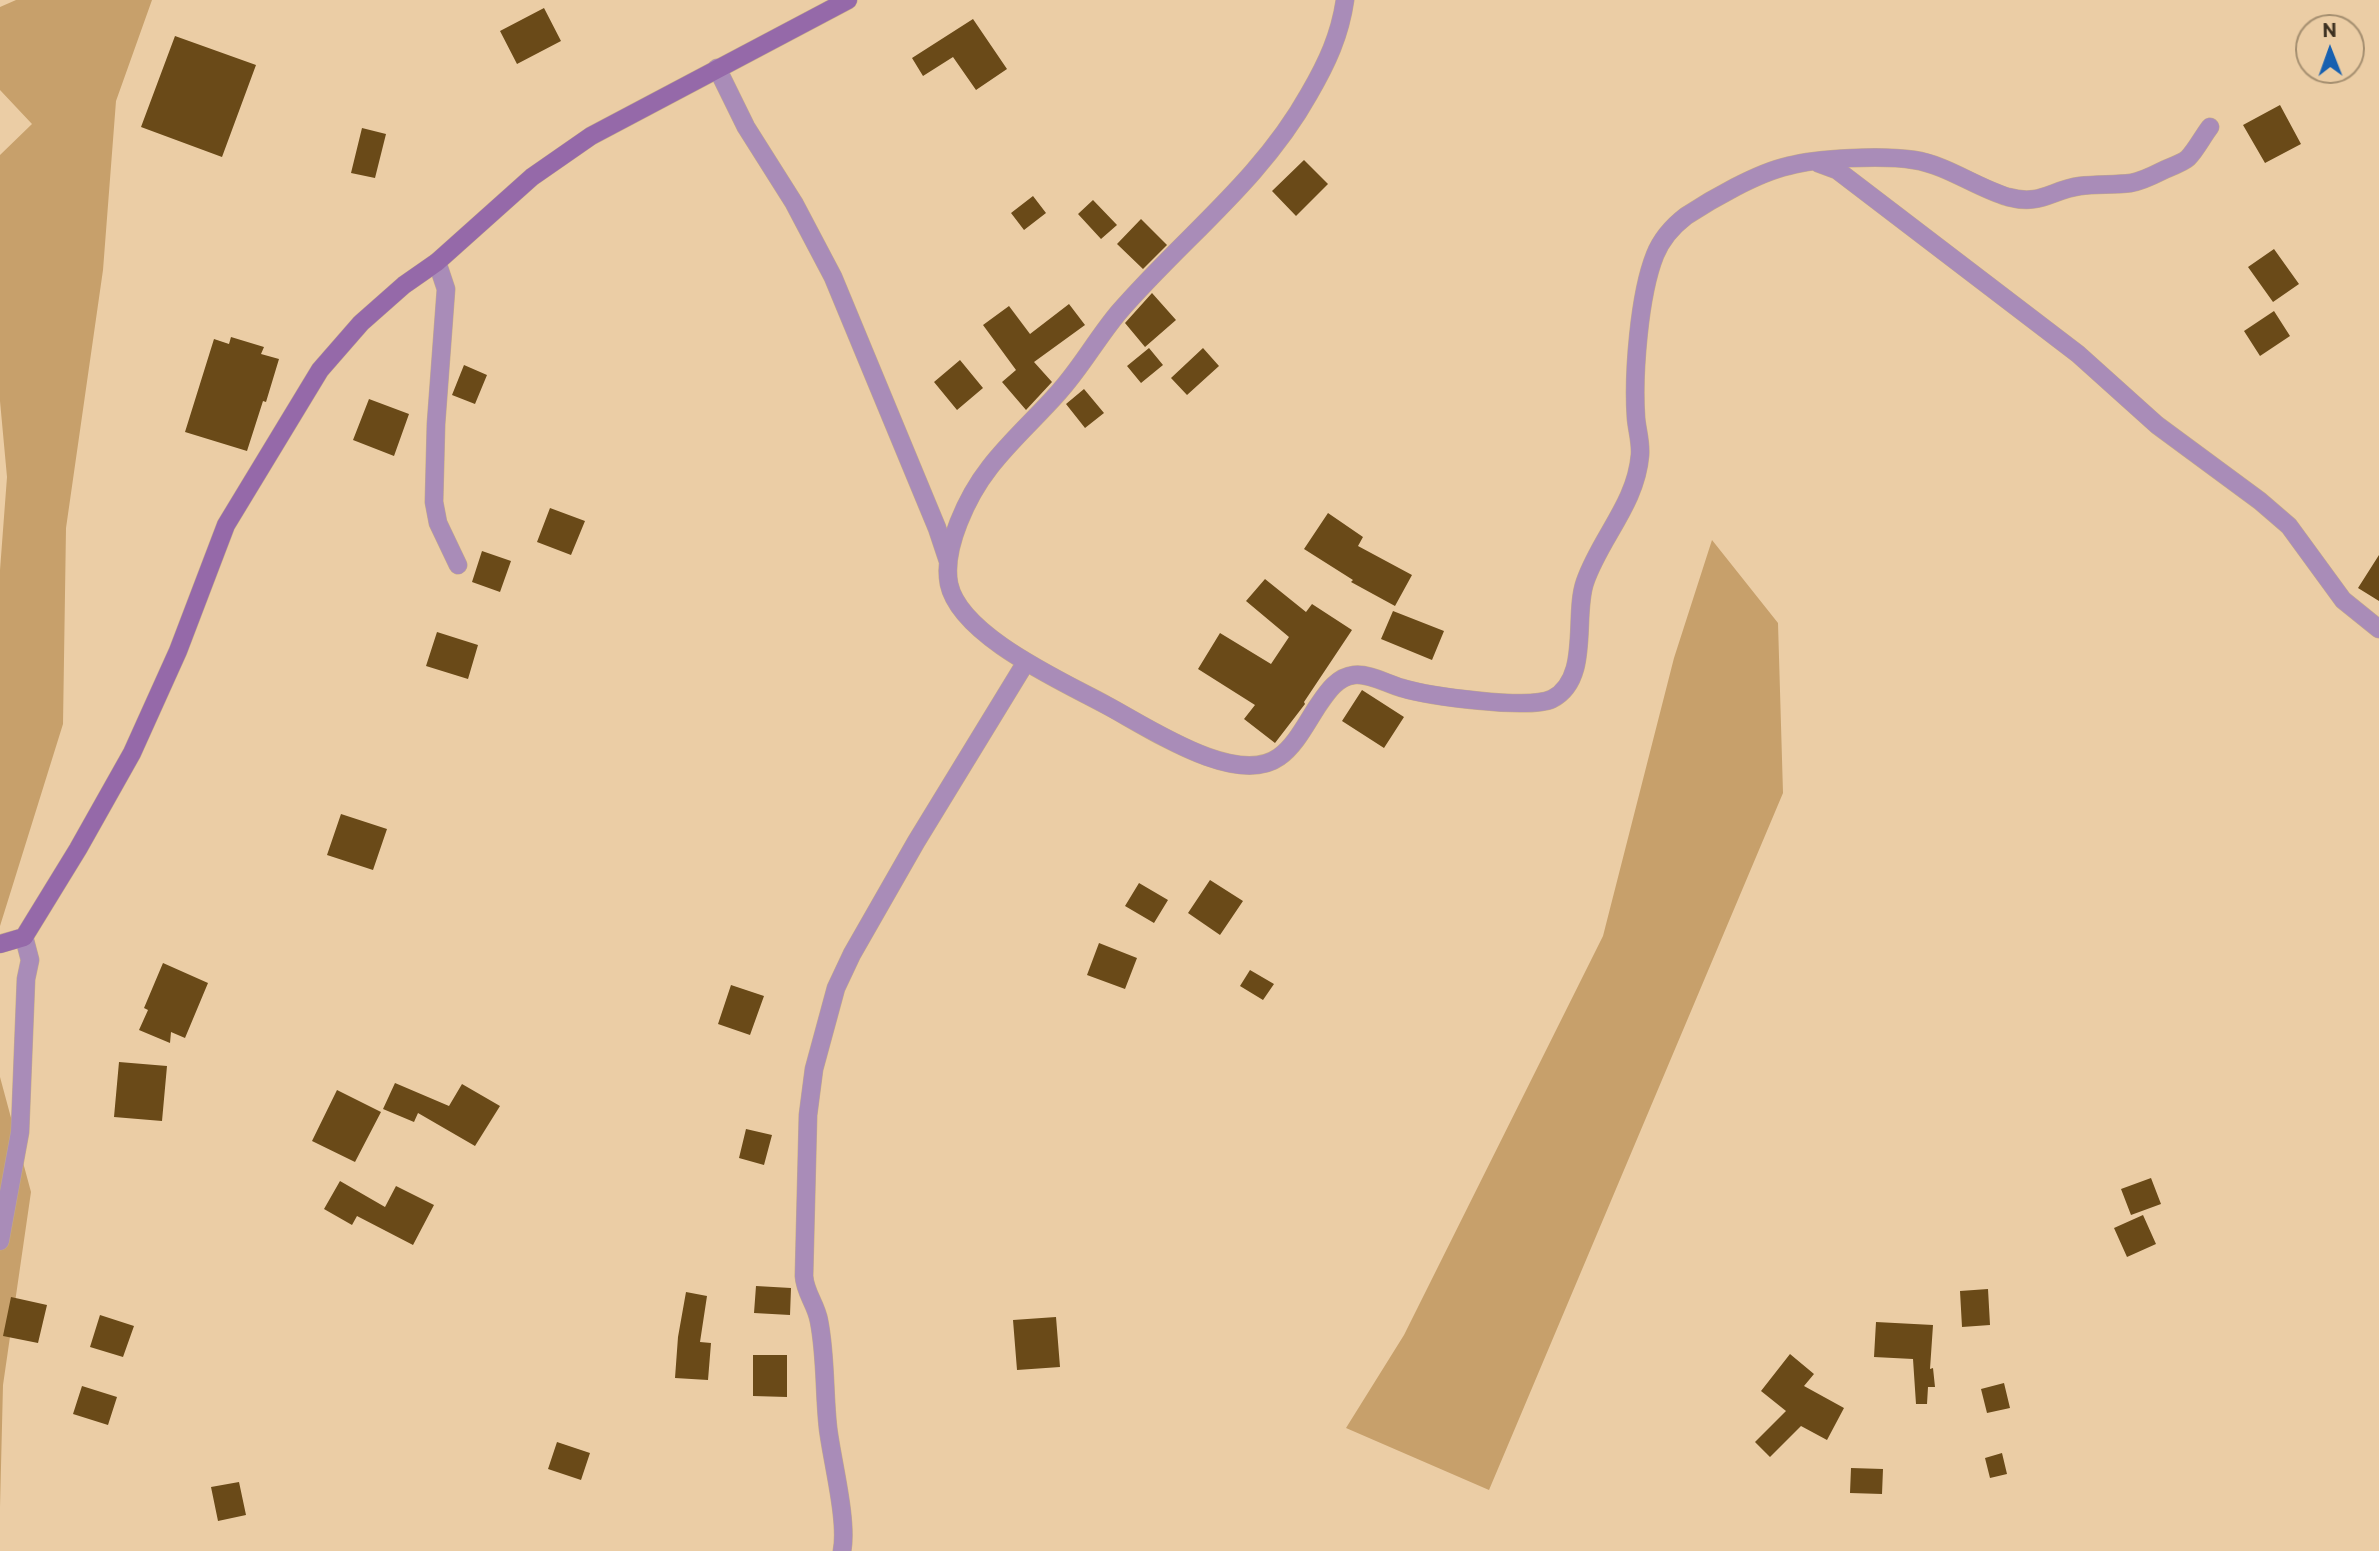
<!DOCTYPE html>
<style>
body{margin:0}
#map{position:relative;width:2379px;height:1551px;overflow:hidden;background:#ebcda5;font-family:Commissioner,sans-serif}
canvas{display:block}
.north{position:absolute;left:2295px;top:14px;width:70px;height:70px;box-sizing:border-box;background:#ebcda5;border:2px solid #a58f70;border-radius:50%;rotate:359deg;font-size:19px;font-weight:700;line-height:28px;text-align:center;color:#3d3121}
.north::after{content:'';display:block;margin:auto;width:24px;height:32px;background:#1760b0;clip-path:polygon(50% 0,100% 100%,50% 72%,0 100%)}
</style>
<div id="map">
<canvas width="2379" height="1551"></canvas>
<div class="north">N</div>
</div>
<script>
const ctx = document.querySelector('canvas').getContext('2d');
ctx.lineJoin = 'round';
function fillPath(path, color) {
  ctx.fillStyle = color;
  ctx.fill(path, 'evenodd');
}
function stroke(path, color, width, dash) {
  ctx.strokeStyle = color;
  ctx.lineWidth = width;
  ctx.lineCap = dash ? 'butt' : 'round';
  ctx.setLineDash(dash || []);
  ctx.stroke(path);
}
const green = new Path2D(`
 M16,0H152L116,101L103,270L66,528L63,724L0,926V570L7,477L0,401V155L32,124L0,90V7Z
 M1712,540L1778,623L1783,793L1489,1490L1346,1428L1404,1335L1603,936L1674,658Z
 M0,1077L31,1192L3,1385L0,1507Z`);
const building = new Path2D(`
 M544,8L561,41L517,64L500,31Z
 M973,19L1007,69L976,90L953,57L923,76L912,58Z
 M175,36L256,65L222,157L141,127Z
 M2280,105L2301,144L2265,163L2243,125Z
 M362,128L386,134L375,178L351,173Z
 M1304,160L1328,184L1296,216L1272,191Z
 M1033,196L1046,213L1024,230L1011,213Z
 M1093,200L1117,225L1101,239L1078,214Z
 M1141,219L1167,245L1143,269L1117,244Z
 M2274,249L2299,284L2273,302L2248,267Z
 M1152,293L1176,320L1145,347L1125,323Z
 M1069,304L1085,325L1034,362L1052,382L1026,410L1002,382L1016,370L983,325L1009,306L1030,334Z
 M2274,311L2290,336L2260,356L2244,331Z
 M231,337L264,347L261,354L279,359L266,402L263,401L247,451L185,432L214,339L229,344Z
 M1149,348L1163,365L1141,383L1127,366Z
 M1203,348L1219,366L1187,395L1171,378Z
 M960,360L983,388L957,410L934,382Z
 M464,365L487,375L475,404L452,395Z
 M1084,389L1104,413L1085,428L1066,404Z
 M369,399L409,414L394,456L353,440Z
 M550,508L585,521L571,555L537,542Z
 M1328,513L1363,537L1358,546L1412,575L1395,606L1351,582L1353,580L1304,549Z
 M482,551L511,561L500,592L472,582Z
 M2379,555V601L2358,588Z
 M1265,579L1306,612L1312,604L1352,630L1304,702L1305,704L1275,743L1244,719L1255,705L1198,669L1220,633L1271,664L1289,637L1246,601Z
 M1393,611L1444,631L1432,660L1381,639Z
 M437,632L478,645L468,679L426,666Z
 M1362,690L1404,717L1384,748L1342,721Z
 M341,814L387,829L373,870L327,855Z
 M1210,880L1243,901L1220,935L1188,913Z
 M1139,883L1168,900L1154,923L1125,906Z
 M1099,943L1137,958L1125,989L1087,975Z
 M163,963L208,983L185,1038L171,1032L170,1043L139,1030L148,1010L144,1008Z
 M1250,970L1274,984L1263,1000L1240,986Z
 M731,985L764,996L750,1035L718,1024Z
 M119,1062L167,1066L162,1121L114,1117Z
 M395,1083L449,1106L462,1084L500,1106L475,1146L418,1113L414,1122L383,1109Z
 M337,1090L381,1112L355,1162L312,1141Z
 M746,1129L772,1135L764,1165L739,1158Z
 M2151,1178L2161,1204L2131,1215L2121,1189Z
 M340,1181L385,1207L396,1186L434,1205L413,1245L357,1216L352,1225L324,1209Z
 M2143,1215L2156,1244L2127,1257L2114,1228Z
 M756,1286L791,1288L790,1315L754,1313Z
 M1988,1289L1990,1325L1962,1327L1960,1291Z
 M686,1292L707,1296L700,1342L711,1343L708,1380L675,1378L678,1337Z
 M11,1297L47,1305L38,1343L3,1336Z
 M100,1315L134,1326L123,1357L90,1347Z
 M1056,1317L1060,1367L1017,1370L1013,1320Z
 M1876,1322L1933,1325L1930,1369L1933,1368L1935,1387H1928L1927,1404H1916L1913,1359L1874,1357Z
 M1790,1354L1814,1374L1804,1386L1844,1408L1827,1440L1801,1426L1770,1457L1755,1442L1786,1411L1761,1391Z
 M753,1355H787V1397L753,1396Z
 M2004,1383L2010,1408L1987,1413L1981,1389Z
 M82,1386L117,1397L108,1425L73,1414Z
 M557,1442L590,1453L581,1480L548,1469Z
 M2002,1453L2007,1474L1990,1478L1985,1458Z
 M1851,1468L1883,1469L1882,1494L1850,1493Z
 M239,1482L246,1515L218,1521L211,1487Z`);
const street = new Path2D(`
 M1345,0C1340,35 1327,63 1309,94C1261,180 1183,238 1119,312C1097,338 1081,368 1058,393C1036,418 1010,441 990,467C968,495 942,548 949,584C960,636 1062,681 1106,705C1146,726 1236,788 1279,757C1295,746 1306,724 1317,707C1326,694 1336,677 1354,675C1369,673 1387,684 1402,688C1429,696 1528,710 1552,699C1591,679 1573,616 1585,582C1600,538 1636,504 1640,455C1641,442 1637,430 1636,418C1633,375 1639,295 1655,255C1661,240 1673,226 1686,216C1712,199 1757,173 1788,166C1818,158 1882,155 1914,160C1947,165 1975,187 2008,197C2041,206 2051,190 2080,186C2097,184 2114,185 2131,183C2143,181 2154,175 2166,169C2171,167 2184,162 2188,158C2196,150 2203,136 2210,127
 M717,68L746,127L794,203L833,277L937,528L948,561
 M1818,163L1837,170L2078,354L2157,425L2260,501L2289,526L2343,600L2379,629
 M437,262L446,289L436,424L434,502L438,523L458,565
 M0,1241L20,1132L26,979L30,960L24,937
 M842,1551C848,1521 832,1461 828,1428C824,1393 826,1356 819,1321C816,1304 805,1293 804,1276L808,1115L814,1069L836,988L852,954L916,842L1026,662`);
const secondary = new Path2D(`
 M0,944L24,937L78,849L132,753L178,651L226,525L320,370L361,323L404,285L437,262L532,177L591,136L848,0`);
fillPath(green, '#c7a06b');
fillPath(building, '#6a4a18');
stroke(street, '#c5ab88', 19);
stroke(secondary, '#c5ab88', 19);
stroke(street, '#a98cb8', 18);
stroke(secondary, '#9569a9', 18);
</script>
